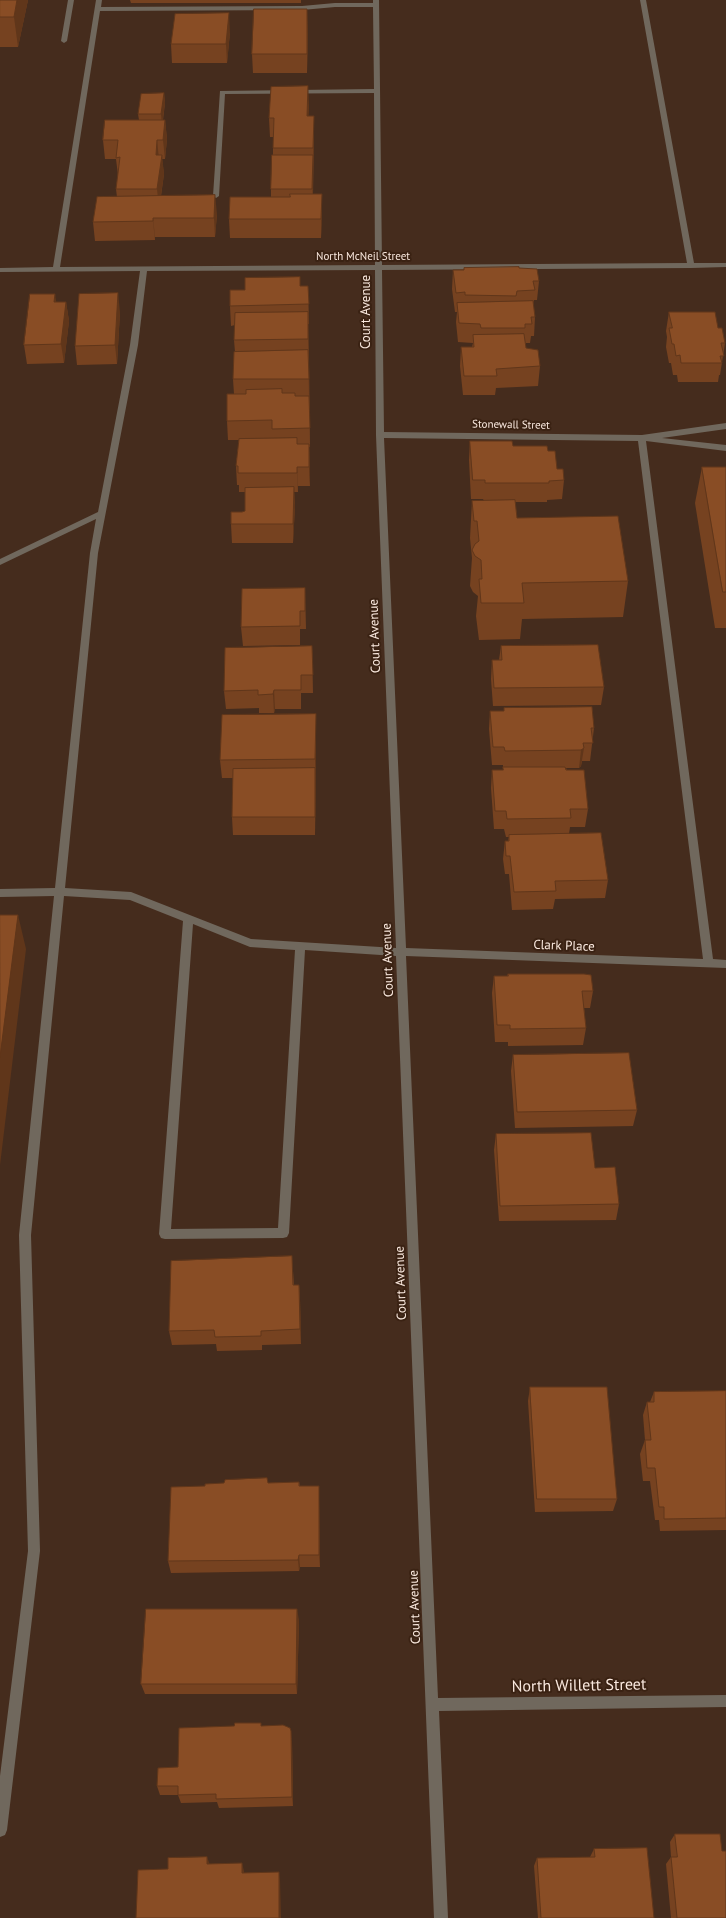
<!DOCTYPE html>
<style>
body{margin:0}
canvas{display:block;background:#452c1d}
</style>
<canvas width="726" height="1918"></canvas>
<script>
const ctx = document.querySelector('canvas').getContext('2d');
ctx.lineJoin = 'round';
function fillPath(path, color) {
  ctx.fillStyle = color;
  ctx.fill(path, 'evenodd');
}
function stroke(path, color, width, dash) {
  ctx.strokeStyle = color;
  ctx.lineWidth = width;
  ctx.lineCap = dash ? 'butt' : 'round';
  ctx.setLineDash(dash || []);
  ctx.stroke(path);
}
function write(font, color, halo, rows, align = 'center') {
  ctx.font = font + ' "PT Sans",sans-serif';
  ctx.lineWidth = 4;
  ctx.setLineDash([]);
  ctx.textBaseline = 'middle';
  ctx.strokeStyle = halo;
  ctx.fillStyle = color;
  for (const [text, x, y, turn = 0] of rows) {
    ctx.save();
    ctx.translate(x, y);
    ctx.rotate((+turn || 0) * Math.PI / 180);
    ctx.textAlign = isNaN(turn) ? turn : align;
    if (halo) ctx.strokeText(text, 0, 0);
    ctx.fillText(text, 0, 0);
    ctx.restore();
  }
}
const minor = new Path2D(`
 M68,0H74L67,41L64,43L61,41Z
 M96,0H102L101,7L302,6L335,3H373V0H379L382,265L687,263L640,0H646L694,263H726V267L691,268L382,270L384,432L642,435L726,423V429L662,438L726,445V451L646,441L713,959L726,960V968L406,956L438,1698L726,1695V1707L439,1711L448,1918H434L396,956L305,950L289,1233L287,1237L283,1238L165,1239L161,1238L159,1234L183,921L130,900L64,896L31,1235L40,1551L7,1830L5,1835L0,1837V1776L28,1551L19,1235L54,896L0,897V889L55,888L90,553L96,519L0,565V559L98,512L130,345L140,271L0,272V268L53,267ZM335,7H373L374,89L220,91L213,196L216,198L219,196L225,94L374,93L375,265L60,267L100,11L302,10ZM375,270L376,435L396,948L251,939L131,892L65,888L98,553L138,345L147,271ZM384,438L638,441L703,959L406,948ZM193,924L250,947L295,950L278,1228L171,1229Z`);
const wall = new Path2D(`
 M0,0H28L18,47H0Z
 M130,0H301V3H131Z
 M308,27L307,73H253L252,54Z
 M230,32L227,63H172L171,44Z
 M164,93L165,103L163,120H165L167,139L165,159H162L164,174L161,196L217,214L215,237H155V240L95,241L93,222L117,197L116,189L118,175L116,159H105L103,140L139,120L138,114Z
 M309,105L308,116H314V135L313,194L322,213L321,238H230L229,219L271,197V189L273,155V137H270L269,118Z
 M519,268L539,281L537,300H534L533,303L535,317L534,336H531L530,343H526V348L540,366L538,386L496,388L495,395H463L460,366L461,347H472L473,343L458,342L456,322L457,312H455L452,289L453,270Z
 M300,286H308L309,324H308L309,357L310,447H309L310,486H298V492H294L295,506L293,543H232L231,524L242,512L245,511V492H239V485H237L236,466L239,440H228L227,421L234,394L233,379L235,352L234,340L235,325L231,326L230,306L245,290Z
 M56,302H66L69,321L64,363L27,364L24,345Z
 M120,312L117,364L77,365L75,346Z
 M669,312L718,328L725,343L720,375H719L718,382H678L677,375H673L671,363H669L666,347L667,337L666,331Z
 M470,441L548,451L557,469L564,480L562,499L547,500V502H515L517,518L628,581L623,617L522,619L520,639L479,640L476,616L478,596L473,592L470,586L472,558L470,538L472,501H484L483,499H471L469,460Z
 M702,467H726V628H715L695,503Z
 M305,588L306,629H300V645L243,646L241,627Z
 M312,646L313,693H301V709H275L274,713H259V708L226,709L224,691Z
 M501,646L604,687L601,705L493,706L491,679L492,660H499Z
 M490,711L594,728L590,761H582L581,766L579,768H566L588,809L585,827H570L569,834L608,880L605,898L555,899L553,909L512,910L509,874H505L503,859L505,841H508L509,837H506L504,829H494L491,788L492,770H503V765H492L489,729Z
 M316,714V733L315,835H233L232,817L233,778H222L220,760Z
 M508,974L593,991L590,1008H584L586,1028L583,1045L508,1046V1042H495L492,993L494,976H507Z
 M513,1055L637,1110L633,1126L515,1128L511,1071Z
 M496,1134L595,1168L619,1204L616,1220L499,1221L494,1150Z
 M293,1271L294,1285H299L300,1299L301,1344L262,1345V1350L217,1351L216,1344L172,1345L169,1331Z
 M530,1387L617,1499L613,1511L535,1512L528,1401Z
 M726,1391V1530L660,1531L659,1520H655L650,1481H643L640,1454L645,1440L643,1415L647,1402H650L654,1392Z
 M299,1482L300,1486L319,1499L320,1567H300L299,1571L171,1573L168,1561L205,1486L268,1483Z
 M299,1620L297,1694H145L141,1684Z
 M262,1726L292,1741L293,1806L219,1808L217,1802L181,1803L178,1795H160L157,1786L178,1767Z
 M675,1834L722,1851L726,1918H671L666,1864L671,1857L670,1842Z
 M594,1849L654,1918H538L534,1866L537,1858L590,1857Z`);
const shadedWall = new Path2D(`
 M17,0H28L18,47L14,17Z
 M307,9L308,27L307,73Z
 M229,13L230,32L227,63L226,44Z
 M308,86L309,105L308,135L307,116Z
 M164,93L165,103L162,124L161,114Z
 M314,116V135L313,167V148Z
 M165,120L167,139L165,159L163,140Z
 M157,140L159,159L156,155Z
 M162,155L164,174L159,208L157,189Z
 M313,155V174L312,208V189Z
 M322,194V213L321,238V219Z
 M215,195L217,214L215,237L214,218Z
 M153,218L155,237V240L153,221Z
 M118,293L120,312L117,364L115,345Z
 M55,294L58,313L54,302Z
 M66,302L69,321L64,363L61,344Z
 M308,312V331L309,398V379Z
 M309,444L310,463V486L309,467Z
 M297,467L298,486V492L297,473Z
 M294,487L295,506L293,543V524Z
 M274,690L275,709L274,713L273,694Z
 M316,714V777L315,759Z
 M584,748L581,766L579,768L581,750Z
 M315,768L316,786L315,835Z
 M18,915L26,949L0,1165V1057Z
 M299,1285L300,1299L301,1344L300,1329Z
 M319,1486V1499L320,1567L319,1555Z
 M299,1555L300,1567L299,1571L298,1560Z
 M297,1609L299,1620L297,1694L296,1684Z
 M291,1731L292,1741L293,1806L292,1797Z
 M207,1857L210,1865L207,1864Z
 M242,1863L244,1871V1880L242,1873Z
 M279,1872L280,1880L281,1918H279Z`);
const building = new Path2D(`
 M0,0H17L14,17H0Z
 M254,9H307V54H252Z
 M229,13L226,44H171L175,14Z
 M308,86L307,116H314L313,148H273L274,118H269L271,87Z
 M164,93L161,114H138L141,94Z
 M105,120H165L163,140H157L156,155H162L157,189H116L120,157L116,158L118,140H103Z
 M272,155H313L312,189H271Z
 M290,194H322L321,219H229L230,197H290Z
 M215,195L214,218H153V221L93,222L97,197Z
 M519,267V268L537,269L539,281H533L535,290L517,291L516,296L465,295V292L456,293L453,270H464V268Z
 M300,277V286H308L309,304L230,306V290H245V278Z
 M118,293L115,345L75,346L79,294Z
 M30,294H55L54,302H66L61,344L24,345Z
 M533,301L535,317H531L532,324H525V328H481L480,324L459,323L457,303Z
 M308,312V339L234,340L235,313Z
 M669,312H715L718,328H722L725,343H721L724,356H720L722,363H681L680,355L676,356L674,344H672L669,328H672Z
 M524,334L526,348L538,350L540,366L496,369L497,376H464L461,347H474L473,335Z
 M308,350L309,379H233L234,352Z
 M282,389V393H295V396H309L310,428L272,429V420L227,421V394H246V390Z
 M297,438V444H309V467H297V473H238V466H236L239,439Z
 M470,441H512L513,446H547L548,451H555L557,469H563L564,480L549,481V483H485V480H473Z
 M702,467H726V592H723Z
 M294,487L293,524H231V512H242L245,511V488Z
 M515,500L517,518L618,516L628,581L522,583L524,603H481L479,579H482L481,560L475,556L472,550L475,544L479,541L477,521H474L472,501Z
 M305,588V611H300V626L241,627L242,589Z
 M598,645L604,687L494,688L492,660H502L501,646Z
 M312,646L313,675H301V690H274L273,694L258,695V690L224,691L225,648Z
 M592,707L594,728H591L593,743H583L584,748L581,750L505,751L504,747H493L490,711H504V708Z
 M316,714L315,759L220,760L222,715Z
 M503,767H565L566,770H584L588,809H570L571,818L507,819L506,811H495L492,770H503Z
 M315,768V817H232L233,769Z
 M601,833L608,880L555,881L556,891L514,892L510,856H506L505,841H509V835Z
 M0,915H18L0,1057Z
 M508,974H584L591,975L593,991H582L586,1028L510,1029V1025H497L494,976H508Z
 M629,1053L637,1110L517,1112L513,1055Z
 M591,1133L595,1168L615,1167L619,1204L500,1206L496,1134Z
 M292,1256L293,1285H299L300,1329L261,1331V1336L215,1337L214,1330L169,1331L171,1261Z
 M530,1387H607L617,1499H537Z
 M726,1391V1518L664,1519V1507H659L655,1468H647L645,1440H651L647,1402H654V1392Z
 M267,1478L268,1483L299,1482V1486H319V1555H299L298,1560L168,1561L171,1487L205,1486V1484L224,1483L225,1480Z
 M146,1609H297L296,1684H141Z
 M235,1723H261V1726L283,1725L290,1728L291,1731L292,1797L216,1799V1794L178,1795V1786H157L158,1768L178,1767L179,1728L234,1726Z
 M675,1834H720L722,1851H726V1918H677L671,1857H677Z
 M647,1848L654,1918H541L537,1858L595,1857L594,1849Z
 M207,1857V1864L242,1863V1873L279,1872V1918H136L138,1870L168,1869V1858Z`);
const farStreetnames = [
 ["North McNeil Street",363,257],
 ["Stonewall Street",511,425,1]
];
const streetNames = [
 ["Court Avenue",366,312,-90],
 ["Court Avenue",375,636,-92],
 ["Clark Place",564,946,2],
 ["Court Avenue",388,960,-92],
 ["Court Avenue",401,1283,-92],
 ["Court Avenue",415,1607,-92]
];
const nearStreetnames = [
 ["North Willett Street",579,1686,-1]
];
fillPath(minor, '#70685d');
fillPath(wall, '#764220');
fillPath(shadedWall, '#60361a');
fillPath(building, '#894d25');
stroke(building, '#60361a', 1);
write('11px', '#fae9df', '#3a2213', farStreetnames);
write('13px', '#fae9df', '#3a2213', streetNames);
write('16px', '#fae9df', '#3a2213', nearStreetnames);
</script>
